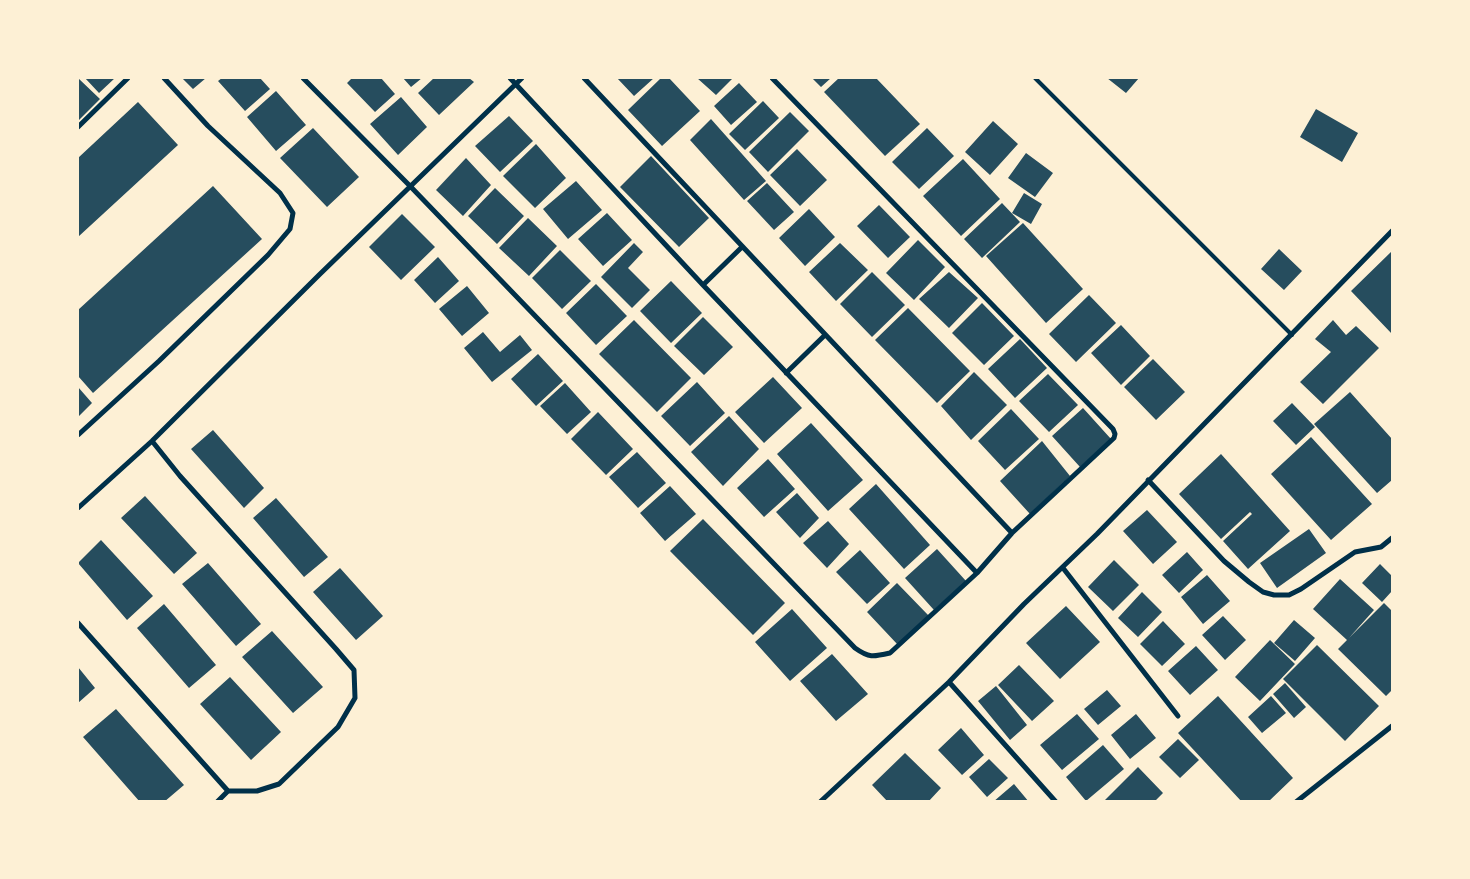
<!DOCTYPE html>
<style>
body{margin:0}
#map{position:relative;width:1470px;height:879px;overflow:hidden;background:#fdf0d5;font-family:Karla,sans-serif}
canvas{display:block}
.frame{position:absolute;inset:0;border:79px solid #fdf0d5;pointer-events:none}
</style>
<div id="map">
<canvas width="1470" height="879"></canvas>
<div class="frame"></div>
</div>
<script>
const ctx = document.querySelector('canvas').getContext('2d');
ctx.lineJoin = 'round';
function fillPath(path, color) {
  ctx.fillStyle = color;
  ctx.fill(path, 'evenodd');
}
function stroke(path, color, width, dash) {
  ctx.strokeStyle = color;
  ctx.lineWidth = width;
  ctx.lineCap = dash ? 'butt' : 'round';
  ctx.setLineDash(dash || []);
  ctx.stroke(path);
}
const building = new Path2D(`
 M78,78L100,99L78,121Z
 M85,78H115L99,93Z
 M182,78H206L193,89Z
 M222,78H260L270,89L245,111L218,81Z
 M352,78H381L395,94L375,112L347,83Z
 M403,78H422L411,87Z
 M434,78H469L474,82L439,115L418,93Z
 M617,78H654L634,96Z
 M661,78H669L700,111L662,146L628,110Z
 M697,78H733L716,95Z
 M812,78H831L821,87Z
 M839,78H876L920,124L885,156L824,92Z
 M1107,78H1139L1126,93Z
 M739,83L757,102L731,125L714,106Z
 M276,91L306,125L276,151L247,117Z
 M401,97L427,127L398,155L370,124Z
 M763,101L779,118L745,150L729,134Z
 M138,102L178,145L78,237V158Z
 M1316,109L1358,133L1342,162L1300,137Z
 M790,112L809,131L768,172L749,152Z
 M509,116L533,141L500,172L475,146Z
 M711,119L766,181L744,200L690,140Z
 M993,121L1018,144L990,175L965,152Z
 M313,128L359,177L327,207L280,158Z
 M927,128L954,156L919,189L892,162Z
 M536,144L566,178L535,208L503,176Z
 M797,149L827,180L800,206L770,175Z
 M1026,153L1053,173L1035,197L1008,178Z
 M651,156L709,218L679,247L620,187Z
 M466,158L491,185L463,216L436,190Z
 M963,159L1000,199L961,236L923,196Z
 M576,181L602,210L568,239L543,209Z
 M767,183L794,212L774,230L747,201Z
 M213,186L262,239L93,393L78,376V310Z
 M495,188L524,216L497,244L468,216Z
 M1024,193L1042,204L1031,224L1012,213Z
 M1002,203L1020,222L982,258L964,239Z
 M879,205L910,237L888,258L857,226Z
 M809,209L835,237L805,266L779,238Z
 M607,213L632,240L603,266L578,239Z
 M402,214L435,247L401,280L369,247Z
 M528,218L557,246L529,276L499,248Z
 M1023,223L1083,289L1046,323L986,256Z
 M918,240L945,267L914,300L886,273Z
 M634,243L643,252L628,268L650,290L632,308L601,277Z
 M840,243L868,270L836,301L809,272Z
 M1279,249L1302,271L1284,290L1261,269Z
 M560,250L591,281L562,309L532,278Z
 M1392,251V334L1351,291Z
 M438,257L459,281L435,303L414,280Z
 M872,272L905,305L872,337L840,304Z
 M949,272L978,298L949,328L919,299Z
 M671,281L702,313L671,343L640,311Z
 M596,284L627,316L596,345L566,313Z
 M467,286L489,313L462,336L439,309Z
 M1089,295L1116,323L1076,362L1049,334Z
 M982,303L1014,336L984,365L952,333Z
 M908,308L970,371L937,403L875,340Z
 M703,317L733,347L704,375L674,346Z
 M634,320L691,378L657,412L599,354Z
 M1333,320L1346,335L1356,326L1379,348L1323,404L1300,382L1331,352L1315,339Z
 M1121,325L1150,356L1121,385L1091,353Z
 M483,332L500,352L520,335L532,350L492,382L464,348Z
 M1020,339L1047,368L1015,398L988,369Z
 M538,354L563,381L536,406L511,379Z
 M1153,359L1185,392L1156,420L1124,387Z
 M974,372L1007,405L971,440L941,406Z
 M1048,374L1078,405L1049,432L1019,401Z
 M773,377L802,408L764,443L735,412Z
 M697,382L725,413L690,446L661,416Z
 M565,383L591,412L567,434L540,406Z
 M78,387L92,403L78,417Z
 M1350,392L1392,439V480L1377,493L1314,424Z
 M1292,403L1315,427L1296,445L1273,421Z
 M1083,408L1111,439L1080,467L1052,436Z
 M1011,409L1039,439L1005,470L978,441Z
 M598,412L633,449L606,475L571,439Z
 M729,416L759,449L723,486L691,452Z
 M811,423L863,480L828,511L777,454Z
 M213,430L264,488L244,508L191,449Z
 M1311,437L1372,504L1331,540L1271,474Z
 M1042,441L1070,476L1030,514L1000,481Z
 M637,452L666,483L638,508L609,477Z
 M1221,454L1290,531L1248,569L1223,541L1252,514L1250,512L1221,539L1179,494Z
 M768,459L795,489L764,517L737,488Z
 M876,484L930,545L904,569L849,509Z
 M670,486L696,514L665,541L640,513Z
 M797,493L819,518L800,538L776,512Z
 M145,496L197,553L174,574L121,518Z
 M276,498L328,557L304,577L253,518Z
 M1147,510L1177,542L1153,564L1123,531Z
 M703,519L785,603L753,635L670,551Z
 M828,521L849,544L827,568L803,543Z
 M1309,529L1326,553L1277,588L1260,563Z
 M101,540L153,596L127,620L78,563Z
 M937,549L966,581L934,610L905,578Z
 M860,550L890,583L867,604L836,572Z
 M1187,552L1203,570L1179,593L1162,575Z
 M1114,560L1139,585L1113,611L1088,587Z
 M208,563L261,624L236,646L182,584Z
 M1380,564L1392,576V591L1382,602L1362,583Z
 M340,568L383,616L356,640L313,592Z
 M1207,575L1230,601L1203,624L1181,597Z
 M1340,579L1374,610L1349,638L1384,603L1392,611V690L1386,696L1338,649L1347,640L1313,609Z
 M897,583L929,616L898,645L867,612Z
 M1142,592L1162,612L1138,637L1118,618Z
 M164,604L216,665L189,688L137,628Z
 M1066,606L1100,642L1060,679L1026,643Z
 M792,609L827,648L790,681L755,642Z
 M1223,616L1246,640L1225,660L1202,635Z
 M1294,620L1315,638L1295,661L1274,643Z
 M1163,621L1185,644L1162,666L1140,644Z
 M272,631L323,687L293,713L242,657Z
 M1270,640L1295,664L1260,701L1235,677Z
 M1317,645L1379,706L1345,741L1283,679Z
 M1196,646L1218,670L1190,695L1168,671Z
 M832,654L868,694L836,721L800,681Z
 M1019,665L1054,701L1032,721L998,685Z
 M78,667L95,688L78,703Z
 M230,677L281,732L251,760L200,704Z
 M1285,683L1306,707L1294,718L1273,694Z
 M996,686L1027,725L1010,740L978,701Z
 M1107,690L1121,706L1098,725L1084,709Z
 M1218,696L1293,778L1268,802H1242L1178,733Z
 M1271,696L1286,713L1262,733L1248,717Z
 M116,709L184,785L164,802H140L83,737Z
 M1077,714L1099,739L1062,770L1040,745Z
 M1136,714L1156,738L1130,759L1111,735Z
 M961,728L984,755L962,775L938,750Z
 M1178,739L1199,760L1180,778L1159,757Z
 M1103,745L1124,769L1086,801L1066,777Z
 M905,753L941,788L928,802H888L872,785Z
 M989,759L1008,778L987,797L969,777Z
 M1138,767L1163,793L1154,802H1103Z
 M1014,784L1029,802H993Z`);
const service = new Path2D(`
 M1035,78L1292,335`);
const minor = new Path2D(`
 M303,78L410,186L855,648C869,658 873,657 890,653L977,573L1012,533L1114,438L1115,434L1113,429L772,78
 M510,78L703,285L977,573
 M584,78L1012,533
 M78,127L128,78
 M703,285L742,247
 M786,373L825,335
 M78,435L159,361L268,255L290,229L293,213L280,193L208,126L164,78
 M152,441L180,476L336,649L354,670L355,698L338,727L279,784L257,791H228L217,802
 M1148,480L1224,561L1249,582L1263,592L1274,595H1289L1301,589L1355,552L1381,547L1392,538
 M78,508L152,441L319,275L522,78
 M1063,568L1178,716
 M78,623L228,791
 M949,682L1056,802
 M820,802L949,682L1024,604L1097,534L1392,231
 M1296,802L1392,726`);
fillPath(building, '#264d5e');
stroke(service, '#003049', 4);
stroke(minor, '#003049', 5);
</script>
